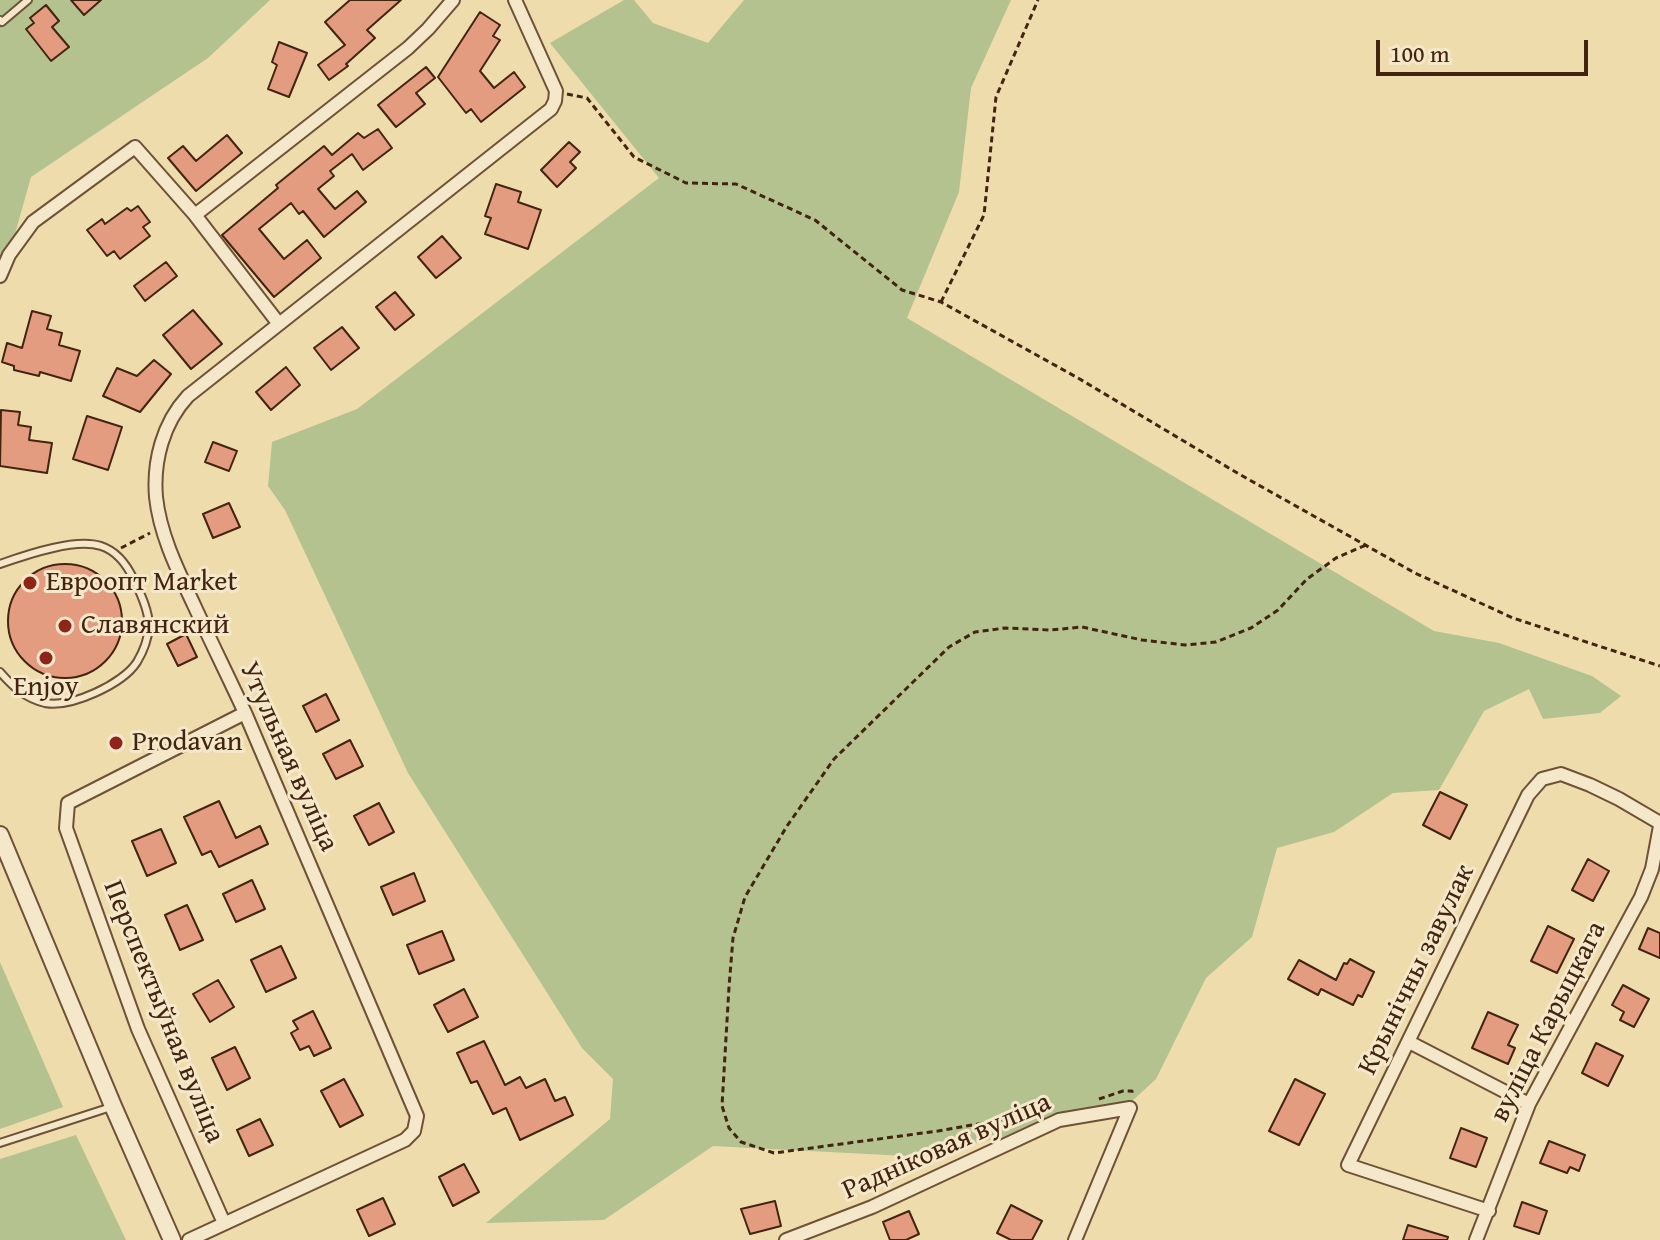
<!DOCTYPE html>
<meta charset="utf-8">
<style>
body{margin:0}
#map{position:relative;width:1660px;height:1240px;overflow:hidden;background:#efdcad;font-family:"Gentium Book Plus",serif}
canvas{display:block}
.scale{position:absolute;left:1376px;top:40px;width:212px;height:36px;box-sizing:border-box;border:4px solid #432410;border-top:0;padding-left:10px;font-size:24px;line-height:28px;white-space:nowrap;color:#432410;-webkit-text-stroke:6px #f5e8ca;paint-order:stroke}
</style>
<div id="map">
<canvas width="1660" height="1240"></canvas>
<div class="scale">100 m</div>
</div>
<script>
const ctx = document.querySelector('canvas').getContext('2d');
ctx.lineJoin = 'round';
function fillPath(path, color) {
  ctx.fillStyle = color;
  ctx.fill(path, 'evenodd');
}
function stroke(path, color, width, dash) {
  ctx.strokeStyle = color;
  ctx.lineWidth = width;
  ctx.lineCap = dash ? 'butt' : 'round';
  ctx.setLineDash(dash || []);
  ctx.stroke(path);
}
function write(font, color, halo, rows, align = 'center') {
  ctx.font = font + ' "Gentium Book Plus",serif';
  ctx.lineWidth = 6;
  ctx.setLineDash([]);
  ctx.textBaseline = 'middle';
  ctx.strokeStyle = halo;
  ctx.fillStyle = color;
  for (const [text, x, y, turn = 0] of rows) {
    ctx.save();
    ctx.translate(x, y);
    ctx.rotate((+turn || 0) * Math.PI / 180);
    ctx.textAlign = isNaN(turn) ? turn : align;
    if (halo) ctx.strokeText(text, 0, 0);
    ctx.fillText(text, 0, 0);
    ctx.restore();
  }
}
const green = new Path2D(`
 M0,0H270L208,58L31,177L9,255L0,276Z
 M624,0H634L653,23L708,43L744,0H1011L971,88L959,192L907,318L1434,631L1499,643L1592,676L1621,696L1600,713L1543,719L1529,689L1484,711L1439,790L1393,793L1334,832L1277,848L1252,937L1206,978L1156,1079L1116,1116L906,1156L713,1146L604,1220L486,1223L610,1119L613,1079L582,1048L408,773L285,510L268,486L272,442L357,409L659,178L550,43Z
 M0,962L63,1107L0,1129Z
 M76,1135L126,1240H0V1159Z`);
const building = new Path2D(`
 M71,0H101L84,15Z
 M350,0H401L367,30L375,38L346,64L348,66L329,80L318,65L345,45L325,22Z
 M46,5L59,21L52,27L69,47L51,61L26,29L34,23L30,18Z
 M480,12L500,25L493,36L500,40L480,71L494,88L514,72L525,87L481,122L471,109L466,113L438,77Z
 M279,42L307,53L289,97L268,89L277,65L272,62Z
 M426,67L435,78L416,93L425,104L396,127L378,105Z
 M378,129L392,148L363,170L352,154L330,171L334,176L318,189L335,209L357,191L366,202L324,237L303,211L299,214L291,203L259,229L284,259L307,240L321,258L274,297L222,235L278,188L276,185L324,146L332,155L358,133L364,138Z
 M227,135L242,153L196,191L168,158L183,146L196,161Z
 M569,142L580,152L570,162L576,168L557,187L541,170Z
 M496,184L521,192L518,202L541,210L528,249L485,234L491,218L485,216Z
 M138,206L150,222L143,227L150,236L120,259L114,251L107,256L87,230L102,219L105,224L127,208L131,211Z
 M442,236L461,258L436,278L418,257Z
 M166,262L177,276L145,301L134,286Z
 M395,292L414,315L395,330L376,307Z
 M193,310L222,344L191,369L163,335Z
 M32,311L51,316L47,329L62,333L59,345L80,351L71,381L40,372L39,376L14,370V366L2,362L7,343L22,348Z
 M342,327L359,348L331,370L314,348Z
 M154,360L171,374L140,412L103,396L117,368L137,376Z
 M286,367L300,385L271,410L256,392Z
 M1,410L20,412L18,425L31,427L29,440L52,443L47,473L0,466Z
 M87,416L122,427L108,470L73,459Z
 M213,442L237,451L229,471L205,462Z
 M229,503L240,527L213,538L203,514Z
 M8 621a57 57 0 1 1 114 0a57 57 0 1 1-114 0Z
 M186,634L197,657L178,666L167,644Z
 M326,694L339,720L316,732L303,706Z
 M350,740L363,766L336,779L323,754Z
 M1440,792L1467,805L1450,839L1423,825Z
 M219,801L236,838L260,826L268,844L219,867L211,851L202,855L184,817Z
 M379,803L394,832L369,845L354,816Z
 M161,829L176,863L147,876L132,841Z
 M1588,859L1609,871L1593,901L1572,890Z
 M414,873L425,901L393,915L381,887Z
 M252,880L265,909L236,922L223,894Z
 M187,905L203,940L180,950L165,915Z
 M1548,926L1574,939L1557,973L1531,961Z
 M1648,928L1660,933V958L1639,949Z
 M442,931L454,960L419,974L407,945Z
 M281,946L296,978L266,992L251,960Z
 M1350,959L1374,972L1362,997L1358,995L1353,1005L1321,989L1318,995L1288,979L1299,960L1336,980L1344,963L1347,964Z
 M218,980L234,1007L210,1022L193,994Z
 M1623,985L1649,999L1634,1027L1620,1020L1624,1012L1612,1005Z
 M464,989L478,1017L448,1032L434,1005Z
 M313,1011L331,1048L314,1056L309,1046L300,1050L291,1033L298,1029L293,1021Z
 M1488,1012L1518,1025L1508,1045L1515,1048L1508,1064L1472,1048Z
 M484,1041L505,1085L520,1077L526,1088L545,1079L555,1101L565,1097L573,1115L520,1140L506,1108L493,1114L477,1081L471,1083L457,1053Z
 M1596,1043L1623,1056L1608,1086L1582,1073Z
 M235,1047L250,1078L227,1090L212,1058Z
 M344,1079L363,1115L340,1127L321,1091Z
 M1295,1079L1325,1094L1299,1145L1269,1131Z
 M260,1119L273,1145L249,1156L237,1130Z
 M1461,1128L1487,1138L1476,1167L1450,1158Z
 M1549,1141L1585,1155L1579,1171L1570,1167L1567,1173L1540,1163Z
 M464,1164L479,1192L453,1206L439,1177Z
 M383,1198L395,1224L369,1236L357,1210Z
 M775,1201L781,1226L750,1234L741,1209Z
 M1522,1202L1547,1211L1539,1234L1514,1226Z
 M1011,1205L1042,1221L1032,1240H1011L997,1233Z
 M909,1211L919,1234L906,1240H890L883,1222Z
 M1408,1225L1448,1237L1447,1240H1403Z`);
const path = new Path2D(`
 M567,94L587,98L634,157L686,183L736,184L815,220L902,290L941,302L1078,378L1239,474L1415,573L1513,618L1660,666
 M941,302L984,215L996,97L1038,0
 M121,548L150,533
 M1099,1099L1123,1091H1132V1096
 M1041,1113L938,1131L774,1153L741,1142L729,1128L722,1106L729,987L733,938L745,897L787,826L834,759L949,647L975,632L1005,628L1051,630L1082,627L1142,640L1185,645L1216,642L1251,628L1278,610L1307,579L1336,558L1366,545`);
const service = new Path2D(`
 M0,20L2,22L28,0
 M0,564C17,558 35,552 53,548C91,539 116,541 134,580C141,594 149,611 149,627C148,638 143,652 137,662C123,684 71,708 45,703C25,698 13,687 0,672
 M0,1143L111,1107`);
const minor = new Path2D(`
 M195,215L279,324
 M0,276L9,255L33,222L135,147L195,215L408,48L428,29L453,0
 M1409,1042L1529,1104
 M1489,1211L1348,1165L1528,795L1542,779L1561,774L1590,785L1619,799L1660,823
 M224,1223L138,1029L66,828L68,803L245,713
 M189,1240L405,1140L414,1131L417,1116C360,982 304,848 246,715C229,678 211,642 194,605C178,571 160,535 156,497C153,461 163,423 188,396L551,109L555,101L556,91L515,0
 M786,1240L872,1207L1059,1120L1130,1108
 M1075,1240L1130,1108
 M1476,1240L1529,1104L1641,897L1652,869L1660,826`);
const tertiary = new Path2D(`
 M0,835L113,1106L172,1240`);
const markers = [
 [30,583,8,"#8f2418"],
 [65,626,8,"#8f2418"],
 [46,658,8,"#8f2418"],
 [116,743,8,"#8f2418"]
];
const poiNames = [
 ["Евроопт Market",46,583],
 ["Славянский",81,626],
 ["Enjoy",46,688,"center"],
 ["Prodavan",132,743]
];
const streetNames = [
 ["Утульная вуліца",288,757,66],
 ["Крынічны завулак",1417,970,-64],
 ["Перспектыўная вуліца",163,1012,68],
 ["вуліца Карыцкага",1549,1022,-63],
 ["Радніковая вуліца",947,1147,-24]
];
fillPath(green, '#b3c28e');
fillPath(building, '#e49c81');
stroke(building, '#432410', 2);
stroke(service, '#6e5237', 10);
stroke(minor, '#6e5237', 16);
stroke(tertiary, '#6e5237', 20);
stroke(path, '#432410', 3, [6, 4]);
stroke(service, '#f5e8ca', 6);
stroke(minor, '#f5e8ca', 12);
stroke(tertiary, '#f5e8ca', 16);
for (const [x, y, r, color] of markers) {
  const dot = new Path2D();
  dot.arc(x, y, r, 0, 2 * Math.PI);
  ctx.fillStyle = color;
  ctx.fill(dot);
  stroke(dot, '#f5e8ca', 3);
}
write('28px', '#432410', '#f5e8ca', poiNames, 'left');
write('28px', '#432410', '#f5e8ca', streetNames);
</script>
